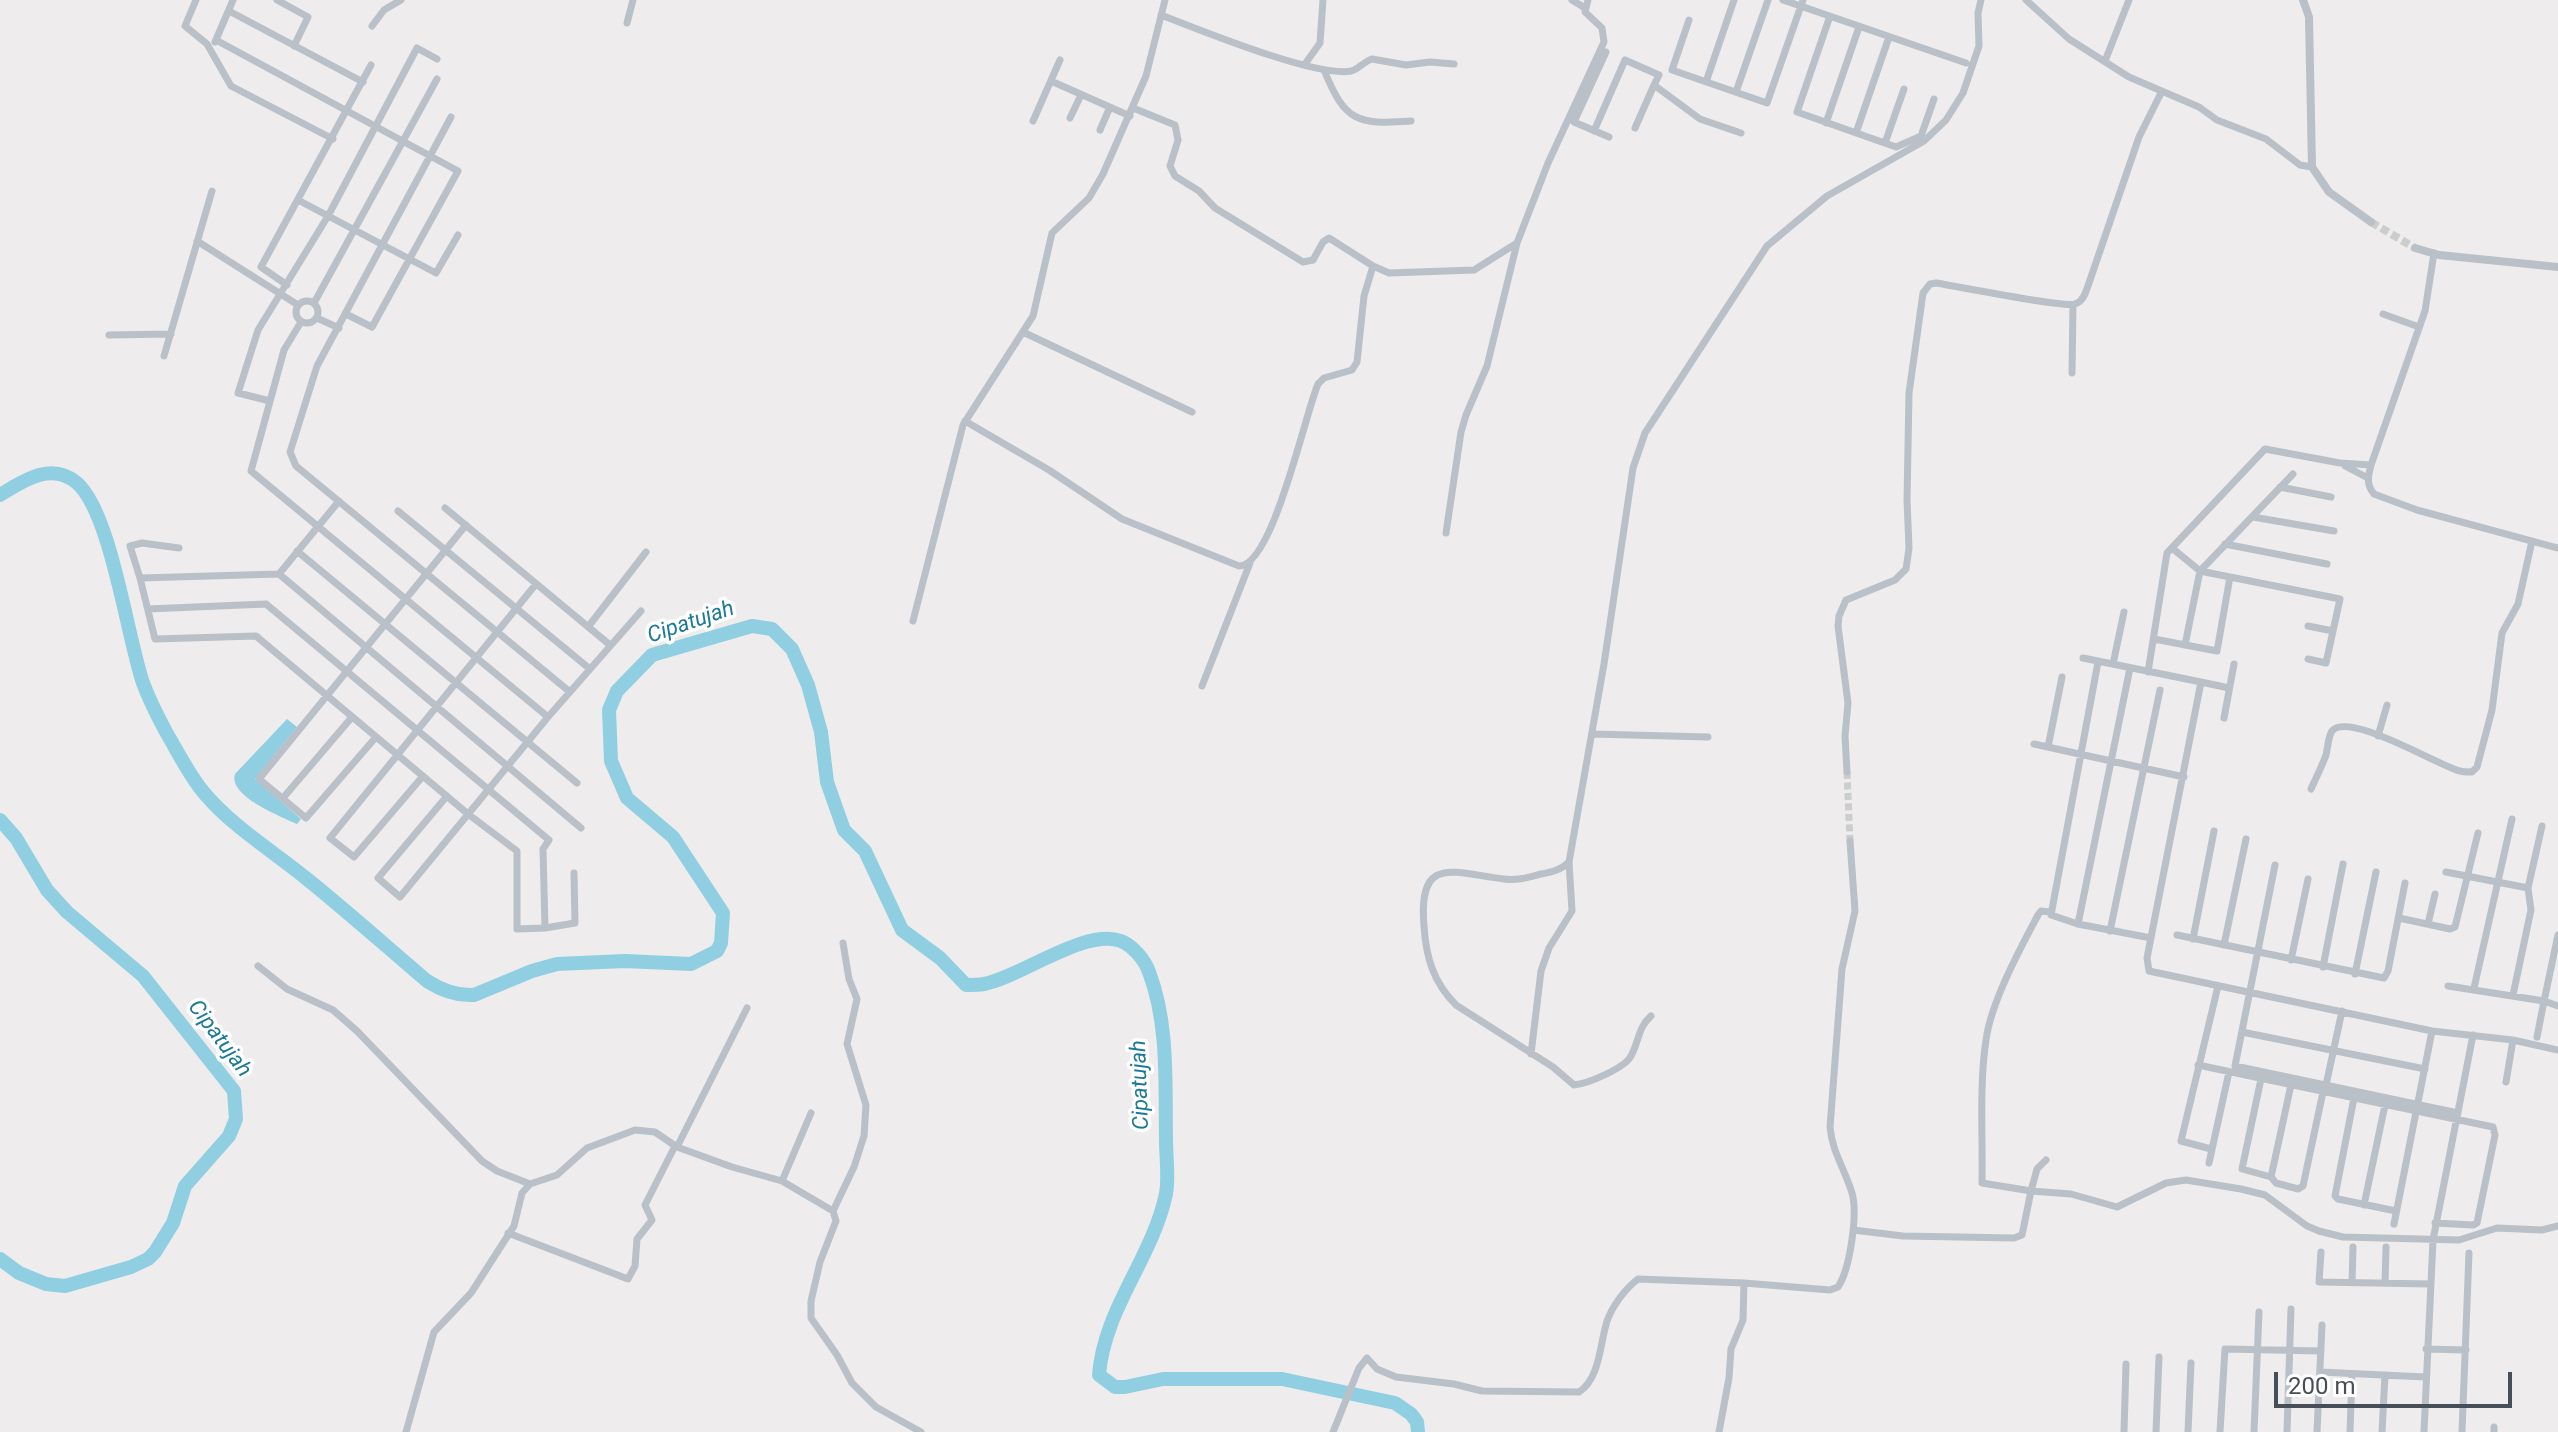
<!DOCTYPE html>
<style>
body{margin:0}
#map{position:relative;width:2558px;height:1432px;overflow:hidden;background:#eeecec;font-family:Roboto,sans-serif}
canvas{display:block}
.scale{position:absolute;left:2274px;top:1372px;width:238px;height:36px;box-sizing:border-box;border:4px solid #464f57;border-top:0;padding-left:10px;font-size:24px;line-height:28px;white-space:nowrap;color:#464f57;-webkit-text-stroke:6px #fff;paint-order:stroke}
</style>
<div id="map">
<canvas width="2558" height="1432"></canvas>
<div class="scale">200 m</div>
</div>
<script>
const ctx = document.querySelector('canvas').getContext('2d');
ctx.lineJoin = 'round';
function fillPath(path, color) {
  ctx.fillStyle = color;
  ctx.fill(path, 'evenodd');
}
function stroke(path, color, width, dash) {
  ctx.strokeStyle = color;
  ctx.lineWidth = width;
  ctx.lineCap = dash ? 'butt' : 'round';
  ctx.setLineDash(dash || []);
  ctx.stroke(path);
}
function write(font, color, halo, rows, align = 'center') {
  ctx.font = font + ' Roboto,sans-serif';
  ctx.lineWidth = 7;
  ctx.setLineDash([]);
  ctx.textBaseline = 'middle';
  ctx.strokeStyle = halo;
  ctx.fillStyle = color;
  for (const [text, x, y, turn = 0] of rows) {
    ctx.save();
    ctx.translate(x, y);
    ctx.rotate((+turn || 0) * Math.PI / 180);
    ctx.textAlign = isNaN(turn) ? turn : align;
    if (halo) ctx.strokeText(text, 0, 0);
    ctx.fillText(text, 0, 0);
    ctx.restore();
  }
}
const water = new Path2D(`
 M287,719L297,727L255,779L301,819L297,824C280,816 228,796 235,774Z`);
const river = new Path2D(`
 M0,495C23,481 51,461 77,483C111,513 127,636 143,683C149,699 158,717 166,732C178,752 190,777 205,794C234,828 273,851 307,879C348,912 387,947 427,981C441,990 457,996 474,995L532,971L557,964L625,961L691,964L717,951L721,943L723,913L673,837L627,798L611,761L609,710L617,691L652,655L752,626L772,629L792,649L808,685L821,732L827,782L844,830L865,851L902,930L940,958L966,985C972,985 978,985 984,984C1021,977 1084,928 1121,941C1133,946 1145,960 1149,972C1169,1024 1165,1085 1166,1140C1166,1157 1169,1177 1166,1194C1152,1259 1104,1309 1099,1375L1115,1387H1125L1163,1379H1282L1395,1403L1411,1414L1417,1422L1418,1432
 M0,820L16,838L47,890L67,912L143,976L234,1091L236,1119L229,1136L185,1186L173,1223L155,1252L148,1259L131,1267L65,1286L46,1284L19,1273L0,1259`);
const minorTunnel = new Path2D(`
 M1847,772L1850,841`);
const tertiaryTunnel = new Path2D(`
 M2371,222L2415,248`);
const minor = new Path2D(`
 M196,0L185,26L207,44L231,86L333,139
 M277,0L308,17L294,46
 M1572,0L1585,8
 M1783,0L1966,63
 M2026,0L2069,39L2129,77L2199,107L2217,120L2266,139L2300,165L2312,167
 M229,11L363,82
 M1161,15C1198,29 1317,78 1351,71C1359,69 1363,62 1372,59L1406,65L1430,62L1454,64
 M1830,16L1797,112L1896,147L1921,136L1934,99
 M1689,20L1672,70L1767,103L1803,0
 M627,23L633,0
 M372,26L384,10L401,0
 M216,40L458,171L372,327L346,314
 M215,42L233,0
 M1606,52L1574,122L1609,137
 M2105,61L2129,0
 M1305,64L1320,43L1323,0
 M1324,70C1345,121 1356,125 1411,121
 M1051,81L1130,116
 M1706,82L1734,0
 M1736,92L1768,0
 M1133,108L1175,125L1178,140L1170,166L1175,176L1199,191L1215,208L1303,262L1313,260L1323,242L1329,238L1373,266L1389,273L1474,270L1517,243
 M451,117L317,366L290,452L296,466L570,692
 M1070,118L1081,95
 M1033,121L1060,60
 M1826,123L1859,27
 M1635,128L1654,85
 M1100,130L1110,107
 M1594,131L1625,60L1659,75L1654,85L1700,119L1741,133
 M1856,133L1889,37
 M1885,143L1904,89
 M298,200L436,273L458,235
 M197,241L298,305
 M2434,253L2425,311L2371,465C2368,477 2366,484 2374,494L2417,510L2558,548
 M287,285L261,267L371,65
 M296 312a11 11 0 1 1 22 0a11 11 0 1 1-22 0Z
 M314,303L437,79
 M2383,314L2419,327
 M317,318L339,328
 M301,322L284,350L251,471L548,717
 M1025,333L1192,412
 M109,335L171,334
 M164,356L212,191
 M2072,373L2073,305
 M270,401L238,393L258,330L328,216L417,48L437,59
 M965,421L1049,470L1122,519L1239,566C1273,566 1305,414 1318,384L1324,378L1352,370L1357,362L1364,296L1373,266
 M2345,466L2368,478
 M2280,487L2331,497
 M445,508L610,645
 M398,511L590,669
 M2253,517L2334,531
 M1446,533L1461,432L1466,415L1487,366L1517,243L1548,163L1604,42L1602,28L1585,12L1588,0
 M2225,544L2327,564
 M179,548L142,543L130,546L140,578L279,574L581,828
 M2172,548L2200,571L2230,577
 M297,551L577,783
 M279,574L339,501
 M140,578L155,639L256,636L468,814L517,851V929L545,928L543,849L549,840L266,604L148,609
 M913,621L963,425L1033,316L1052,233L1089,198L1103,174L1146,76L1165,0
 M2308,626L2333,631
 M588,627L646,552
 M2154,639L2217,651L2230,577L2340,599L2326,663L2308,659
 M2185,645L2200,571L2293,474
 M2083,658L2201,682L2147,958L2149,971L2432,1031L2513,1040L2558,1050
 M2098,662L2051,915L2078,924L2151,938
 M2113,664L2124,612
 M2148,672L2167,553L2265,449L2340,463L2371,465
 M2201,682L2229,688
 M1202,686L1250,563
 M2224,718L2234,664
 M1592,734L1708,737
 M2378,736L2387,705
 M376,737L306,818L259,779L466,525
 M2034,744L2184,777
 M2048,747L2062,677
 M1847,772L1845,736L1848,703L1838,626L1839,616L1846,600L1895,580L1906,569L1909,548L1907,500L1909,393L1923,293L1930,284L1936,283C1956,286 2065,308 2075,304C2084,301 2086,291 2089,283L2139,137L2161,93
 M423,776L354,857L330,838L536,584
 M2311,789C2316,778 2322,766 2326,755C2328,747 2328,737 2332,731C2349,711 2439,766 2460,771C2462,772 2470,772 2472,772L2477,767L2492,710L2502,633L2518,604L2532,541
 M447,796L378,878L400,897L548,717L641,611
 M283,798L352,717
 M2275,865L2235,1066L2458,1113
 M2446,872L2528,888
 M2399,918L2450,929L2455,927L2478,833
 M2078,924L2130,668
 M2428,924L2435,894
 M545,928L575,923L574,873
 M2110,931L2160,690
 M2177,935L2384,978L2388,971L2405,883
 M2558,935L2544,1001L2558,1006
 M2193,939L2214,831
 M2224,945L2246,839
 M2291,960L2308,879
 M258,966L287,989L333,1010L357,1031L482,1161L497,1171L530,1184
 M2323,967L2343,864
 M2355,974L2376,872
 M2448,986L2544,1001L2537,1037
 M2474,988L2512,819
 M2513,995L2531,910L2528,888L2542,826
 M1651,1016C1638,1027 1639,1042 1631,1056C1625,1068 1587,1084 1574,1085L1553,1067L1456,1005C1433,982 1426,957 1424,926C1418,854 1453,873 1504,879C1517,881 1529,877 1541,874C1552,872 1561,870 1569,862L1604,664L1633,468L1645,433L1767,246L1827,196L1924,141L1946,120L1963,93L1979,46L1978,13L1981,0
 M2242,1032L2425,1069
 M1531,1054L1541,971L1549,948L1572,911L1569,862
 M2198,1065L2493,1127L2495,1135L2477,1223L2473,1225L2435,1223
 M2261,1079L2242,1169L2271,1177L2276,1183L2298,1189L2303,1186L2323,1092
 M2506,1082L2513,1040
 M2326,1085L2342,1011
 M2354,1098L2335,1196L2338,1199L2396,1211
 M677,1147L747,1008
 M2211,1149L2181,1141L2218,986
 M2046,1160L2037,1169L2031,1191L1982,1183C1983,1136 1979,1086 1986,1040C1991,1002 2020,949 2038,915L2041,911L2050,912
 M2209,1163L2229,1072
 M2271,1177L2291,1085
 M782,1181L811,1113
 M2364,1205L2385,1105
 M833,1211L854,1167L864,1136L866,1105L847,1044L857,999L849,979L843,943
 M2394,1224L2432,1031
 M1853,1230L1903,1236L2014,1238L2022,1235L2031,1191L2071,1194L2117,1207L2166,1183L2186,1180L2241,1189L2265,1195L2307,1226L2319,1231L2343,1237L2459,1240L2497,1228L2542,1230L2558,1226
 M508,1233L628,1279L635,1266L637,1239L652,1220L645,1205L675,1146
 M2321,1252L2319,1282L2430,1284
 M2352,1283L2353,1247
 M2385,1283L2386,1247
 M2426,1349L2466,1350
 M2320,1372L2425,1377
 M406,1432L434,1332L471,1293L514,1226L522,1193L530,1184L557,1175L587,1148L635,1130L655,1132L677,1147L732,1167L782,1181L833,1211L836,1221L820,1262L811,1301V1318L837,1355L852,1383L876,1407L921,1432
 M1333,1432L1359,1368L1367,1358L1377,1369L1396,1377L1454,1384L1482,1391L1579,1392C1600,1379 1600,1343 1607,1321C1613,1305 1625,1289 1638,1279L1744,1283
 M1719,1432L1729,1378L1731,1349L1743,1320L1744,1283L1830,1290L1838,1287C1850,1269 1858,1214 1852,1193C1845,1169 1832,1152 1830,1127L1842,969L1855,911L1850,841
 M2124,1432L2126,1364
 M2156,1432L2159,1357
 M2188,1432L2191,1363
 M2220,1432L2225,1349L2321,1351
 M2254,1432L2259,1312
 M2287,1432L2291,1309
 M2317,1432L2322,1325
 M2350,1432L2352,1374
 M2382,1432L2385,1375
 M2424,1432L2433,1240L2473,1035
 M2462,1432L2469,1253
 M2494,1432V1427`);
const tertiary = new Path2D(`
 M2303,0L2309,17L2312,167L2329,192L2371,222
 M2415,248L2439,255L2558,267`);
const waterNames = [
 ["Cipatujah",691,623,-19],
 ["Cipatujah",219,1039,53],
 ["Cipatujah",1141,1085,-92]
];
fillPath(water, '#90cfe1');
stroke(river, '#90cfe1', 14);
stroke(minorTunnel, '#cccdce', 7, [7, 3.5]);
stroke(tertiaryTunnel, '#cccdce', 8, [8, 4]);
stroke(minor, '#b9c0c7', 7);
stroke(tertiary, '#b9c0c7', 8);
write('italic 22px', '#1b7a95', '#fff', waterNames);
</script>
